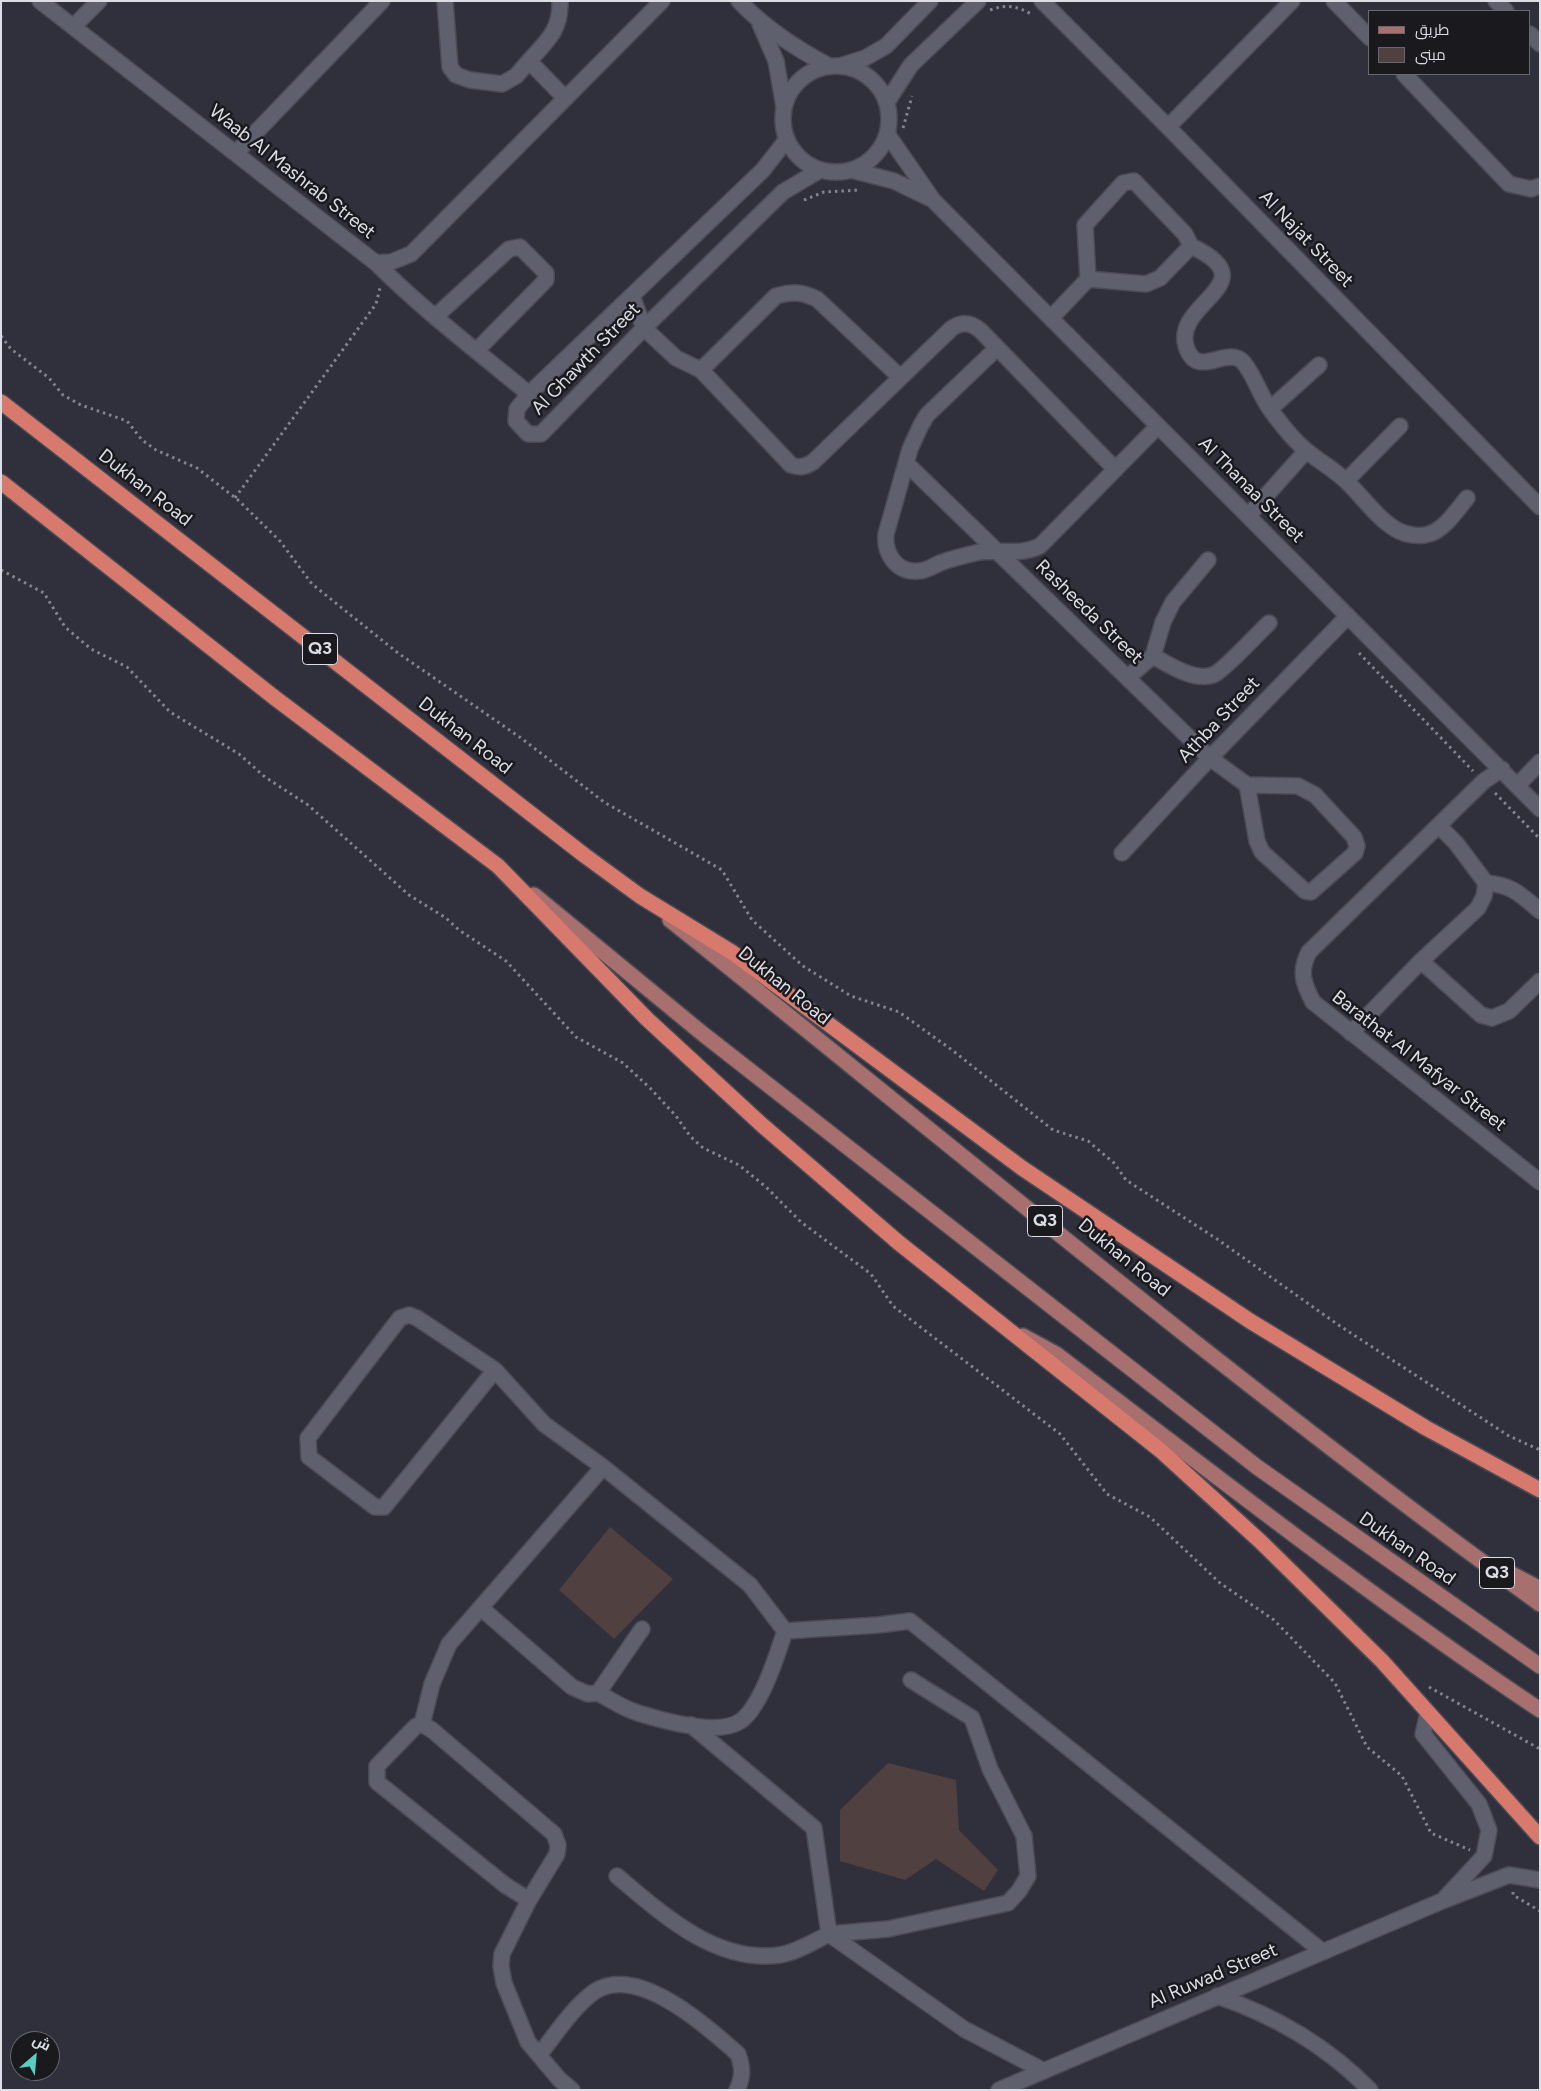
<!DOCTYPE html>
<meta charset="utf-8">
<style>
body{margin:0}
#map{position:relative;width:1541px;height:2091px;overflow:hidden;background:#30303c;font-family:Figtree,Cairo,sans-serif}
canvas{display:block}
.frame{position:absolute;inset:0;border:2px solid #dcdde5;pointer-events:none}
.legend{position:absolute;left:1368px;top:10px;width:162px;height:65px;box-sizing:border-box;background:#19191e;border:1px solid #67676e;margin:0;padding:6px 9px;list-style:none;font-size:15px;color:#dcdde5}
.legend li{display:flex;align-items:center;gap:10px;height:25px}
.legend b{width:25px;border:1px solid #67676e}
.north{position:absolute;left:10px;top:2031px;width:50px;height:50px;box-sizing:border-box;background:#19191e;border:1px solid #67676e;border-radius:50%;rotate:27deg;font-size:14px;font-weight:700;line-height:20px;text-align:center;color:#dcdde5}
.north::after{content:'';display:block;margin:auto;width:18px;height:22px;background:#57cec2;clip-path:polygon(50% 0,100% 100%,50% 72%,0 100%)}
</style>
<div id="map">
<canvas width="1541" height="2091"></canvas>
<div class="frame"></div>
<ul class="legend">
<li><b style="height:6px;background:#a76f6d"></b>طريق</li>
<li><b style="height:14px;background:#50403f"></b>مبنى</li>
</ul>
<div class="north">ش</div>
</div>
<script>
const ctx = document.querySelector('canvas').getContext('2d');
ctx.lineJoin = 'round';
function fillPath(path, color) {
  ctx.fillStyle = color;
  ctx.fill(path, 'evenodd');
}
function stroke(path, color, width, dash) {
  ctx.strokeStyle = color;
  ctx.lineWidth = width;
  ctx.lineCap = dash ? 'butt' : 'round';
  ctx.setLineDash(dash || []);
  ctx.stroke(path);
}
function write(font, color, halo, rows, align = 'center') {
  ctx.font = font + ' Figtree,sans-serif';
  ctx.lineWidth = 5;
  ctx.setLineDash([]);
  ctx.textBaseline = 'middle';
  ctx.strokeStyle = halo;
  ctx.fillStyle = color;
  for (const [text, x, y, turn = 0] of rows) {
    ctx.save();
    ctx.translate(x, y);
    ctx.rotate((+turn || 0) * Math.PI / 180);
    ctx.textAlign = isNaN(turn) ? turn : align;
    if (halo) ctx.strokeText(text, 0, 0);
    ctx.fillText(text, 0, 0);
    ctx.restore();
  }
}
const building = new Path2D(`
 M610,1527L673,1579L614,1639L559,1590Z
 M888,1763L956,1780L959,1830L998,1870L984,1891L936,1859L905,1880L840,1861V1810Z`);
const path = new Path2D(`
 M990,10C1006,4 1017,6 1031,14
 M903,128L912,96
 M804,200L824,192L861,190
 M1,336L11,349L49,378L63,395L81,405L127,421L142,440L156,450L197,468L238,500L280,541L312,584L398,653L521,738L604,802L722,870L752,920L803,966L851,996L899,1012L952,1050L1053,1130L1088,1141L1114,1163L1126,1180L1217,1239L1340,1326L1509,1436L1540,1450
 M235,498L376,304L380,288
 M1,570L44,593L65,627L91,649L127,667L170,712L239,754L265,777L308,805L409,895L446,918L459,930L506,961L576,1037L623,1063L650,1088L676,1116L690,1136L703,1148L739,1165L766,1187L801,1222L871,1274L893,1306L1060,1434L1107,1494L1150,1517L1220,1583L1274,1620L1335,1683L1367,1747L1402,1776L1431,1833L1470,1850
 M1359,653L1473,771
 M1495,793L1540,839
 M1429,1687L1540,1749
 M1513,1892V1895L1540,1911`);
const minor = new Path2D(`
 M40,1L376,263L391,262L411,254L662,1
 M445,1L450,67L456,75L470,80L502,84L516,76L529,61
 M560,1C561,30 547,41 529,61L565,98
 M739,1C766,29 795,48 829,66
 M1042,1L1168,127L1540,507
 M1334,1L1370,38
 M1496,1L1506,11
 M760,24L776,61L784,107
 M73,27L99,1
 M1530,34L1540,44
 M840,66L865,58L886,46L930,1
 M783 119a53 53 0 1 1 106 0a53 53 0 1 1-106 0Z
 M1404,74L1509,184L1531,189L1540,186
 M887,102L911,65L978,1
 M1168,127L1292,1
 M888,135L933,200L1540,809
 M787,139L763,170L529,394L517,409L516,421L528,434H541L644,328L783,192L820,170
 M236,153L382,1
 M851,170L894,181L929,198
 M376,263C423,310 477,351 529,394
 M1088,279L1146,284L1160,278L1191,246C1270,283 1173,302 1186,346C1197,382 1228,343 1244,363C1255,377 1260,395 1270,409C1280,423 1294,441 1308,452C1320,462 1335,470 1347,482C1364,498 1378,520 1399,531C1407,535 1420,537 1429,534C1444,530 1457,510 1467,498
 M632,296L644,328L676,358L701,370L791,465C800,468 805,467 813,462L952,328C963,321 972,323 981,331L1115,469
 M436,316L509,249L520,247L546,273V280L476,351
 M1051,318L1088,279L1085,225L1123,183L1134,181L1185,234L1191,246
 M997,348L927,415L921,425L910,449L886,534C884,553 896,573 918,571C926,571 933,566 940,563C953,558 966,555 980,552C1002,549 1019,556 1040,546L1158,426
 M701,370L776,296C792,291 802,292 817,299L900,377
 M1270,409L1319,365
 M906,463L1210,758L1247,785L1298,786L1315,795L1354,837L1357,846L1355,853L1311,892L1305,891L1262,852L1257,841L1247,785
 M1346,481L1400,426
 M1248,516L1306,451
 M1153,656C1169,665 1196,683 1215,674C1225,669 1259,632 1269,623
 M1128,677L1153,656L1163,622L1173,602L1208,560
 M1502,769L1484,781L1309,952C1299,971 1303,983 1313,1002L1540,1182
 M1517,786L1540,762
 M1122,853L1210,758L1348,616
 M1486,883C1512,885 1520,894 1540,911
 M1421,961L1481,1015L1492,1018L1509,1011L1540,981
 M1351,1033L1421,961L1478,908L1484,896L1486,883L1456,843L1439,826
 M495,1370L384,1507H375L309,1457L308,1438L400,1318L409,1315L417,1318L495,1370L544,1424L603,1467L750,1585L785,1631L878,1625L910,1621L1323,1952
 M481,1608L572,1687L588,1694L598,1693L642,1629
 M598,1693C611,1700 624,1709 638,1713C664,1721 720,1737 742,1720C762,1704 777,1655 785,1631
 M1428,1713L1423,1734L1479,1804L1489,1830L1484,1856L1445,1898
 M422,1724L432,1684L449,1644L603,1467
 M691,1725L814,1828L829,1934L888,1929L1008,1903L1019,1891L1028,1876L1024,1836L990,1769L972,1718L911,1680
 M617,1876C662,1914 716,1964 780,1955C797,1952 813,1942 829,1934L964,2029L1042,2070
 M529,1900L505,1885L377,1782V1766L416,1726L422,1724L432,1730L554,1834L558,1845L557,1854L529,1900L502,1954L501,1966L504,1983L528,2042L559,2079L572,2090
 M1217,1996C1276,2016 1326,2045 1370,2090
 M539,2055C556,2034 572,2008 594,1992C637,1963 708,2027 738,2054C743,2068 743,2077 737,2090
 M999,2090L1442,1901L1509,1875L1540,1880`);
const major = new Path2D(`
 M534,895L703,1034L1257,1467L1540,1666
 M670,920C958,1151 1241,1388 1540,1604
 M1023,1336L1056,1354C1215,1475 1373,1599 1540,1710
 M1512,1574L1540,1589`);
const highway = new Path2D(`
 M1,402L584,855L640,896L733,953L1022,1168L1250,1321L1426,1428L1540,1490
 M1,482L275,698L498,866L647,1019L762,1125L899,1243L1160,1450L1261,1542L1382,1661L1540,1837`);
const shields = [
 [320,649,35],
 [1045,1221,35],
 [1497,1573,35]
];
const shieldNames = [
 ["Q3",320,649],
 ["Q3",1045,1221],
 ["Q3",1497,1573]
];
const streetNames = [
 ["Waab Al Mashrab Street",292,172,38],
 ["Al Najat Street",1306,239,46],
 ["Al Ghawth Street",586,359,-46],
 ["Dukhan Road",145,488,38],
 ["Al Thanaa Street",1251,490,45],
 ["Rasheeda Street",1089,612,44],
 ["Athba Street",1219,720,-47],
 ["Dukhan Road",465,736,38],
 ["Dukhan Road",784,986,39],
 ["Barathat Al Mafyar Street",1419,1061,38],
 ["Dukhan Road",1124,1258,39],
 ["Dukhan Road",1407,1549,35],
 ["Al Ruwad Street",1213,1976,-23]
];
fillPath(building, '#50403f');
stroke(minor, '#4b4b55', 18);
stroke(major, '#4b4b55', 18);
stroke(highway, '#4b4b55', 18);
stroke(path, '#84848e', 3, [2.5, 4]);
stroke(minor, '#5f606d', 15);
stroke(major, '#a76f6d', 15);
stroke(highway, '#d7796d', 15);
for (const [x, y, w] of shields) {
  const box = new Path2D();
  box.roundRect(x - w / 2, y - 15.5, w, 31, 4);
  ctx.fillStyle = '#19191e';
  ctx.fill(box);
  stroke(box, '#dcdde5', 1);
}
write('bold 18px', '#dcdde5', null, shieldNames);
write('19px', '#dcdde5', '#19191e', streetNames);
</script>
